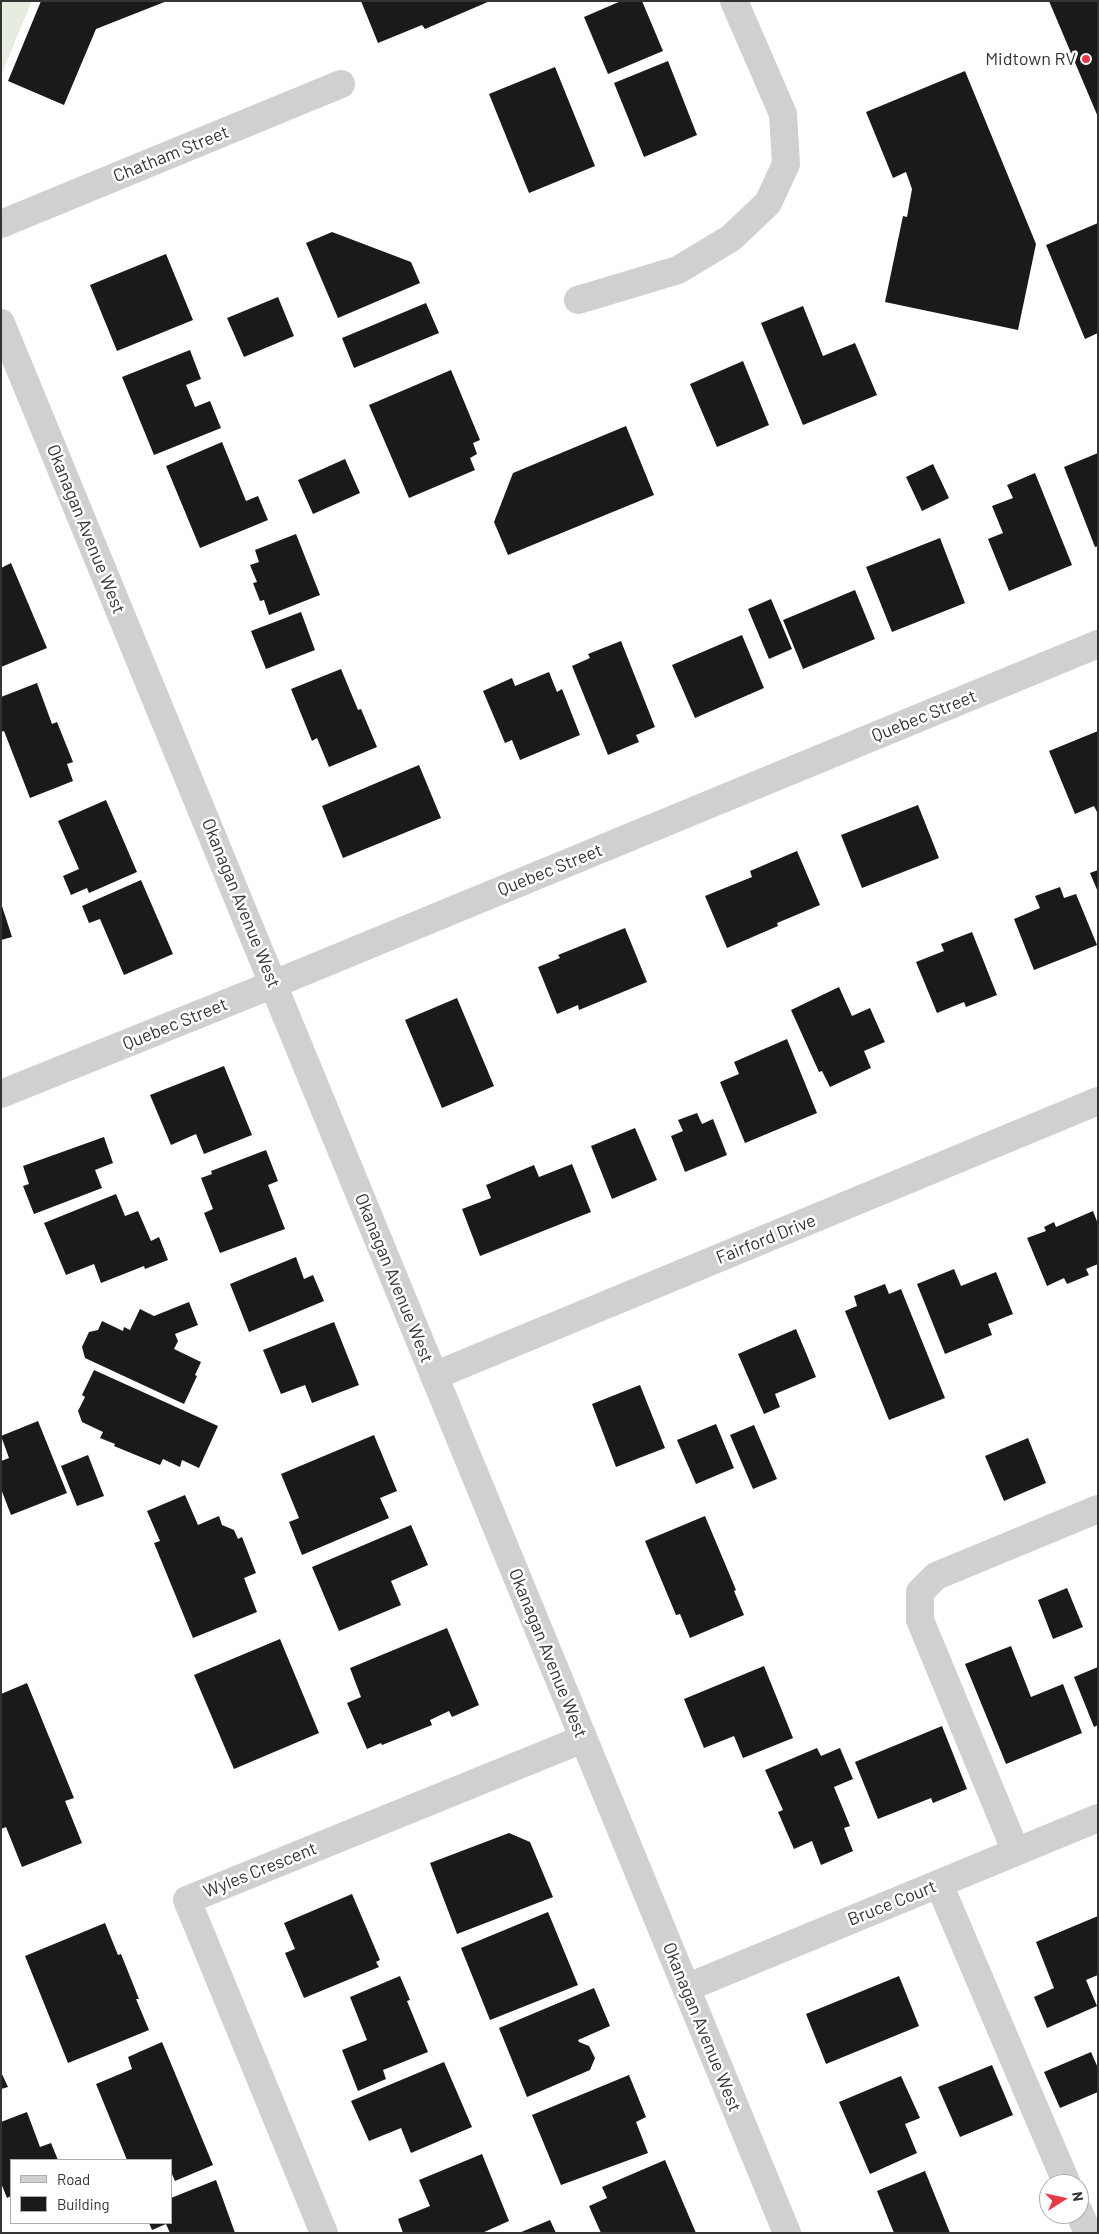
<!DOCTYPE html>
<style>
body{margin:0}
#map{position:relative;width:1099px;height:2234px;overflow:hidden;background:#fff;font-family:Barlow,sans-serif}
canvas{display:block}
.frame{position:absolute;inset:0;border:2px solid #333;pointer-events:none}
.legend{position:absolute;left:10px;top:2159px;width:162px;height:65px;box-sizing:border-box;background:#fff;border:1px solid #adadad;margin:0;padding:6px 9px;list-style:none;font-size:15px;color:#333}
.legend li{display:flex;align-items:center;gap:10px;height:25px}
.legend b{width:25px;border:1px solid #adadad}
.north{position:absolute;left:1039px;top:2174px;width:50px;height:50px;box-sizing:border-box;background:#fff;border:1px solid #adadad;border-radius:50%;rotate:80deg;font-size:14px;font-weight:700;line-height:20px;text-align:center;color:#333}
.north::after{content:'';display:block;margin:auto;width:18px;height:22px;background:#e63946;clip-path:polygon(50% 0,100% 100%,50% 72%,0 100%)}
</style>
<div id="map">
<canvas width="1099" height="2234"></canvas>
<div class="frame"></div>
<ul class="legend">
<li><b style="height:6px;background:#d0d0d0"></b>Road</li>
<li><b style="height:14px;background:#1a1a1a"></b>Building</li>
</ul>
<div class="north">N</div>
</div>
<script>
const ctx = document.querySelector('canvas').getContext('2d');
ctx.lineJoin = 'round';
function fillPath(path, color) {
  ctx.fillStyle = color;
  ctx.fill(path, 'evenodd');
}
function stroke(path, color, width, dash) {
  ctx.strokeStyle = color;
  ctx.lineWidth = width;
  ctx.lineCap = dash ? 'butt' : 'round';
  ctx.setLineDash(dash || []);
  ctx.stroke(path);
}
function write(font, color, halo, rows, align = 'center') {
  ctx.font = font + ' Barlow,sans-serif';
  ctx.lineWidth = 5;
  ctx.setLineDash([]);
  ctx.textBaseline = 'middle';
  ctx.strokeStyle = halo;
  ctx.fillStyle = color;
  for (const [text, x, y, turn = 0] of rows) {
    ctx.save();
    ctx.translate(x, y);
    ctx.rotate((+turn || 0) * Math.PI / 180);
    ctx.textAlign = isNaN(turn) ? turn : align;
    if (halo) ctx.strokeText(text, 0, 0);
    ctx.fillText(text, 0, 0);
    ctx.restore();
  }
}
const green = new Path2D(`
 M1,1H32L1,75Z`);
const building = new Path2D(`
 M41,1H167L96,29L64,105L8,81Z
 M361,1H490L425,29L422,25L378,43Z
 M621,1H642L663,51L608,74L584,17Z
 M1049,1H1098V117Z
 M668,61L697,135L644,157L614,83Z
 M555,67L595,166L529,193L489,94Z
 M965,71L1036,244L1018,330L885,302L903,216L907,217L912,189L906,172L893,178L866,112Z
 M1098,223V333L1085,339L1046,245Z
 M332,232L411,262L420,283L338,318L306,243Z
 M166,254L193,320L117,351L90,285Z
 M278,297L294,336L244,357L227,318Z
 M426,303L439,333L354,368L342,338Z
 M803,306L823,356L855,343L877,395L803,425L761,323Z
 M190,350L201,379L186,385L195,407L210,401L221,428L154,455L122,377Z
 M743,361L769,425L717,447L690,384Z
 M451,370L480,440L473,443L477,454L470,458L475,470L409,498L369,405Z
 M626,426L654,495L508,555L494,522L513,473Z
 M222,442L246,501L258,496L268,520L200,548L166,466Z
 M1098,453V546L1095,547L1064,467Z
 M345,459L360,493L313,514L298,480Z
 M933,464L949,498L922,511L906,477Z
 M1035,473L1072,565L1009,591L988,539L1003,533L992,506L1013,498L1007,485Z
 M296,534L320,595L269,615L264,600L260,601L253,583L257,582L250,565L259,562L255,550Z
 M940,538L965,603L892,632L866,567Z
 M11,563L47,648L1,667V568Z
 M855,590L875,639L803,669L783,620Z
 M771,599L792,649L769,659L748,609Z
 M301,612L315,650L266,669L251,631Z
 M742,635L764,688L695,718L672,665Z
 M621,641L655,727L636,735L639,742L608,755L572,666L590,658L588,654Z
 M341,669L358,710L361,709L377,747L329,767L317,738L312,741L291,689Z
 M549,672L557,692L562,689L580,735L520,760L512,740L505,743L483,691L512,678L515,686Z
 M37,683L52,724L57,722L73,762L67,764L73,781L30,798L4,731L1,732V697Z
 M1098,731V814L1094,806L1075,814L1049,751Z
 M419,765L441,818L343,858L322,806Z
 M106,800L137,872L89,893L87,888L71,895L63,876L79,869L58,821Z
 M918,805L939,858L862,888L841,835Z
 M797,851L820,905L777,923L778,926L727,948L705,896L752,877L750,871Z
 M1098,870V892L1090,873Z
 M141,880L173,954L124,975L100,919L89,923L82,906Z
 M1060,887L1064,898L1076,894L1097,945L1034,970L1014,919L1040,908L1035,896Z
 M1,903L12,937L1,940Z
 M625,928L647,982L579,1010L578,1005L557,1014L538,967L560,958L558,955Z
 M972,932L997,995L966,1007L964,1002L937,1013L916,962L944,951L941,944Z
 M839,987L852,1016L870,1008L885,1042L864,1051L871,1068L830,1087L822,1071L819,1072L791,1010Z
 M457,998L494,1086L442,1108L405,1020Z
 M787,1039L817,1113L745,1143L720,1082L739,1074L734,1062Z
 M224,1066L252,1135L204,1154L196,1134L171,1145L150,1095Z
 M697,1113L702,1124L713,1119L727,1155L685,1172L671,1136L683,1131L678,1120Z
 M635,1128L657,1180L612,1199L591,1146Z
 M104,1137L113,1163L95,1170L102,1188L34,1214L23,1186L29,1184L23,1166Z
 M266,1150L278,1181L268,1185L285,1229L220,1253L204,1213L213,1209L201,1178L212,1174L211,1171Z
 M572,1164L591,1212L480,1256L462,1209L491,1198L486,1185L534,1165L539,1177Z
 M116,1194L125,1216L138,1211L151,1241L159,1237L168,1260L145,1269L144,1266L101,1283L94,1264L66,1275L44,1223Z
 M1093,1211L1098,1224V1264L1086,1269L1089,1275L1067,1284L1064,1278L1047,1286L1027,1238L1046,1231L1044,1227L1054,1222L1056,1227Z
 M296,1257L304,1279L313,1275L324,1301L249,1332L230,1284Z
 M954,1269L961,1286L996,1272L1013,1314L988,1324L992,1335L945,1354L917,1284Z
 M885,1284L889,1294L901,1289L945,1398L889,1420L845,1311L857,1306L854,1296Z
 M189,1302L198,1325L175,1334L178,1341L174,1349L201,1362L195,1375L197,1376L184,1404L85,1358L82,1347L89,1332L98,1330L102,1321L123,1331L124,1327L130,1330L140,1309L154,1316Z
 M334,1322L359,1385L312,1403L305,1385L281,1394L263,1350Z
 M796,1329L816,1377L775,1394L780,1407L764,1414L738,1354Z
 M94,1370L218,1426L199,1468L182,1460L180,1467L163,1459L160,1465L114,1446L115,1444L100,1438L103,1432L82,1422L78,1411L85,1397L82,1395Z
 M640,1385L665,1448L616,1467L592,1404Z
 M38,1421L67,1493L11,1515L1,1489V1461L9,1458L1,1436Z
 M716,1424L734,1468L696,1484L677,1440Z
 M754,1425L777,1479L753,1489L730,1435Z
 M374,1435L397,1491L380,1498L389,1518L302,1555L289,1522L299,1518L281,1474Z
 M1028,1438L1046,1483L1004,1501L985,1456Z
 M88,1455L104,1496L77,1506L61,1466Z
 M185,1495L198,1525L219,1516L222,1525L234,1530L238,1539L242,1537L256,1573L244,1578L257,1612L193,1638L154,1543L160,1541L147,1511Z
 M705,1516L736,1590L734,1591L744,1615L690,1638L680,1614L676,1615L645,1541Z
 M411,1525L428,1565L391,1581L401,1605L339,1631L312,1567Z
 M1067,1588L1083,1627L1053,1639L1038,1600Z
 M447,1628L479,1705L452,1717L449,1711L430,1720L432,1725L382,1745L381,1743L367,1749L347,1703L361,1697L350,1668Z
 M280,1639L319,1733L234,1769L194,1675Z
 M1011,1646L1031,1697L1063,1684L1082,1733L1006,1764L965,1664Z
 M764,1666L793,1738L743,1758L734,1736L704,1748L684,1699Z
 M1098,1667V1725L1094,1727L1074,1677Z
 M27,1683L74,1798L65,1801L82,1843L22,1867L6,1827L1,1829V1694Z
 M942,1726L967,1789L933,1803L931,1798L878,1819L855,1762Z
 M817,1748L821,1756L840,1748L853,1779L834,1787L850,1826L844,1828L853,1851L821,1865L812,1841L794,1849L778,1812L783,1810L765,1770Z
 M509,1833L530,1842L553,1897L457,1934L430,1863Z
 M352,1894L380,1960L376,1962L379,1967L304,1998L285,1953L295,1949L284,1923Z
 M548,1912L578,1985L490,2020L461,1948Z
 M1098,1916V1975L1086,1980L1097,2006L1047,2028L1034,1997L1054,1988L1036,1942Z
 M105,1923L118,1955L121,1954L139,1999H136L149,2030L68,2063L25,1956Z
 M400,1976L410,2000L407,2001L428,2052L383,2070L386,2079L358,2091L342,2050L367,2040L350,1997Z
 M899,1976L919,2026L826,2064L806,2014Z
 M594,1988L610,2026L578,2040L579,2042L589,2046L595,2058L590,2070L527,2097L499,2028Z
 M162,2042L213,2165L175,2181L171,2172V2160H127L96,2084L132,2069L128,2057Z
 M1091,2052L1098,2068V2092L1060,2108L1044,2072Z
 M444,2062L472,2127L411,2153L401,2128L369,2141L351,2101Z
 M992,2065L1013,2115L960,2137L938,2087Z
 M1,2072L8,2087L1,2089Z
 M629,2075L646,2117L636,2122L648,2153L561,2185L532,2115Z
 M901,2076L920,2118L905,2124L917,2153L870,2174L839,2102Z
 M27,2112L40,2147L51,2143L58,2160H11V2196L7,2198L1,2183V2122Z
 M482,2154L509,2221L482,2233H403L398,2219L430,2206L419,2180Z
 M665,2160L696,2233H601L589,2206L607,2198L602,2187Z
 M925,2171L950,2233H894L877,2191Z
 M216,2180L235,2233H170L166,2224L152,2230L149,2223H171V2198Z
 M550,2220L556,2233H519Z`);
const minor = new Path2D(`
 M1,224L341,84
 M578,300L678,270L731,238L768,203L786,164L783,114L734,1
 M1,323L787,2233
 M1,1094L274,984L1098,644
 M434,1376L1098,1101
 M1016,1852L920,1620V1592L936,1576L1098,1509
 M939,1884L1067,2184
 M686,1988L1098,1818
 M1079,2212L1088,2233
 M324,2233L187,1900L583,1739`);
const markers = [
 [1086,59,5,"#e63946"]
];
const poiNames = [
 ["Midtown RV",1076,59]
];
const streetNames = [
 ["Chatham Street",171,154,-22],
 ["Okanagan Avenue West",86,529,68],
 ["Quebec Street",924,716,-22],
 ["Quebec Street",550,870,-22],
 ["Okanagan Avenue West",241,903,68],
 ["Quebec Street",175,1024,-22],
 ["Fairford Drive",766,1239,-22],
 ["Okanagan Avenue West",394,1278,68],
 ["Okanagan Avenue West",548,1653,68],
 ["Wyles Crescent",260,1870,-22],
 ["Bruce Court",892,1903,-22],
 ["Okanagan Avenue West",702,2027,68]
];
fillPath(green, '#e6ecdf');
fillPath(building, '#1a1a1a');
stroke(minor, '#d0d0d0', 28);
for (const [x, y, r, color] of markers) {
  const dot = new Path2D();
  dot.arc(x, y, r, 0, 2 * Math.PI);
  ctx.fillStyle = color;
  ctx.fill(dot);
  stroke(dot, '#fff', 2);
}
write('18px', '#333', '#fff', poiNames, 'right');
write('18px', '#333', '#fff', streetNames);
</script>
